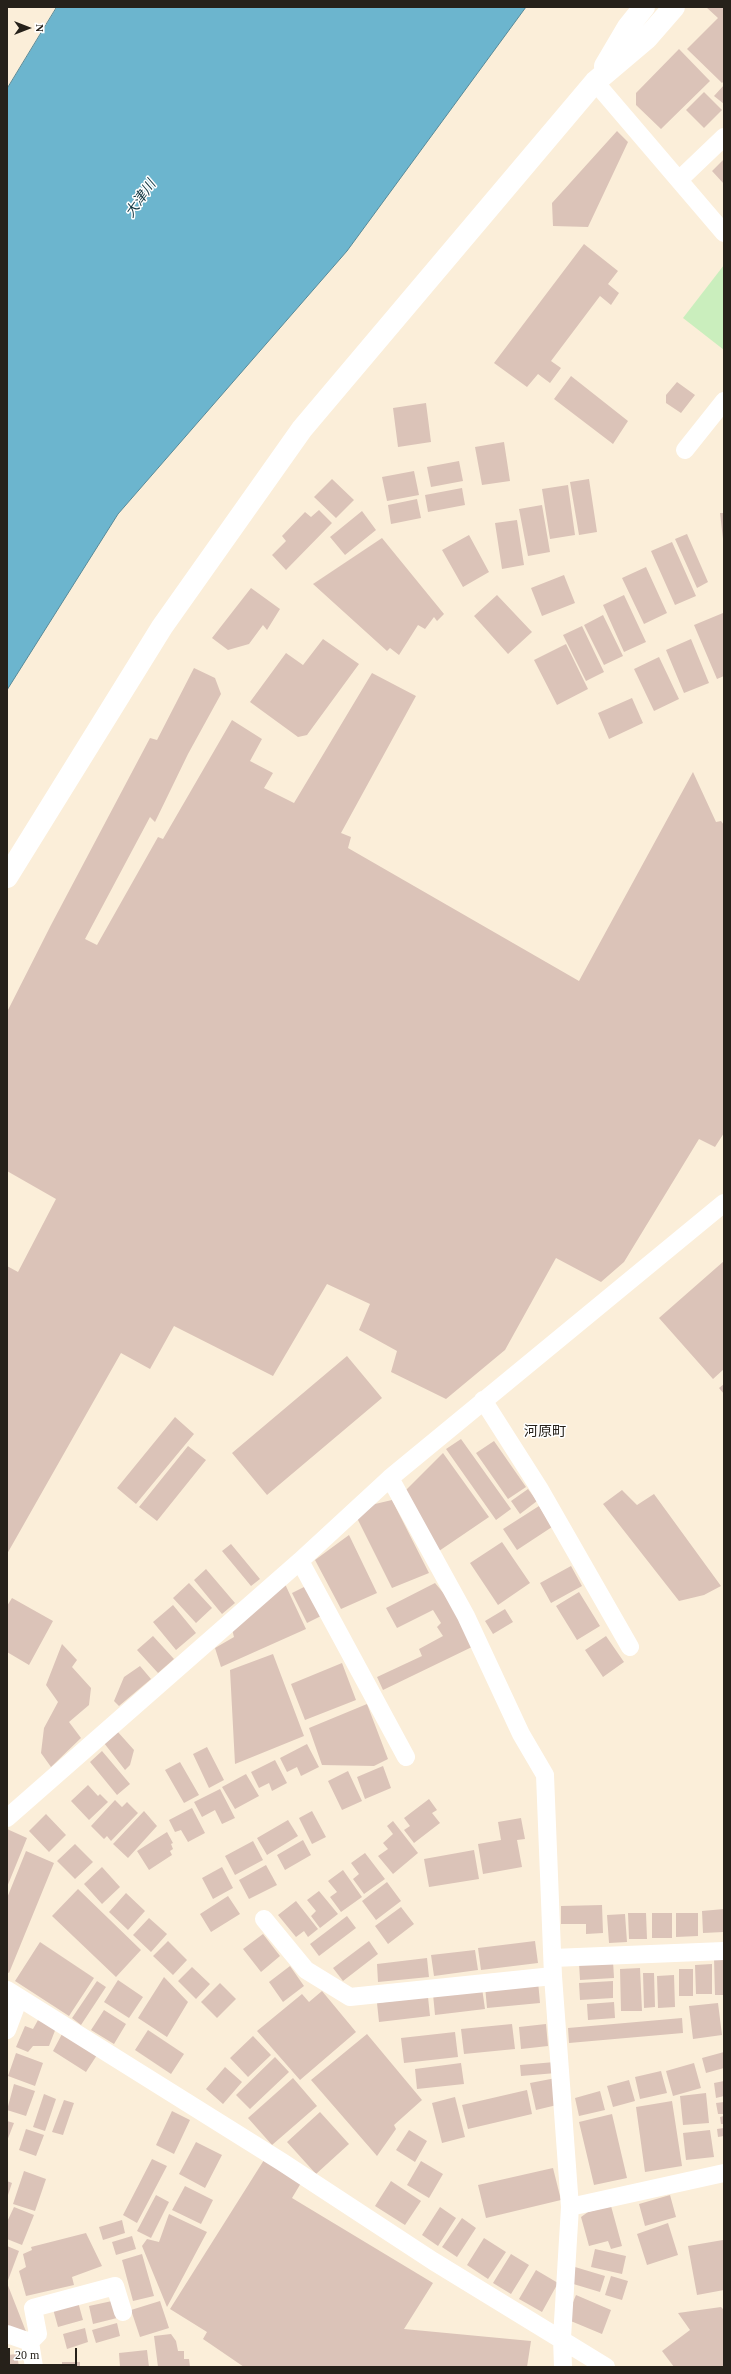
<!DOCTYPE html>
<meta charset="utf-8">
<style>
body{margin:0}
#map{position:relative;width:731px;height:2374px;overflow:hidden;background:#fbeed9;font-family:"Times New Roman",serif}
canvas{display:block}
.frame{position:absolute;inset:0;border:8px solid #26211a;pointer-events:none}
.north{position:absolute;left:8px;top:8px;width:40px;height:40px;-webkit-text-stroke:3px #fff;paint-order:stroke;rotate:90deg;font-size:11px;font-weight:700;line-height:16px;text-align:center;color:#26211a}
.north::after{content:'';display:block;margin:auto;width:14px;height:18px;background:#26211a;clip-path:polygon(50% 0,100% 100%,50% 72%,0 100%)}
.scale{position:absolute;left:8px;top:2348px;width:69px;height:18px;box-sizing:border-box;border:2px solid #26211a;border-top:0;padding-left:5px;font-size:12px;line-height:14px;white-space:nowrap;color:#26211a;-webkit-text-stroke:3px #fff;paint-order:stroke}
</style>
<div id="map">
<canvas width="731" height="2374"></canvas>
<div class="frame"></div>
<div class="north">N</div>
<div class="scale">20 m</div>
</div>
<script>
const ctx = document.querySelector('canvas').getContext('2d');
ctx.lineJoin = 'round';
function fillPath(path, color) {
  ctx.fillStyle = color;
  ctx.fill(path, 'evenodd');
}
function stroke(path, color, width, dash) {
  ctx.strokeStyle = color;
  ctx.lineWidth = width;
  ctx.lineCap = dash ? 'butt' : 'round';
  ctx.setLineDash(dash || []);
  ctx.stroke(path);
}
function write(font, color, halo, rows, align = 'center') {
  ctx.font = font + ' "Times New Roman","Noto Sans JP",serif';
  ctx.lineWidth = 3;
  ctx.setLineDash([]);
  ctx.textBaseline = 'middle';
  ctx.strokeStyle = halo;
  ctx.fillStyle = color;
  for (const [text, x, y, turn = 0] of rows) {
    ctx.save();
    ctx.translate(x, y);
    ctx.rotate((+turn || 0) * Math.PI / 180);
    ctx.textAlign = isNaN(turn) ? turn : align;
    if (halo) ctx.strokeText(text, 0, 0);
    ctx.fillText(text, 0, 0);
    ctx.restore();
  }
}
const green = new Path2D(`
 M724,265V350L683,318Z`);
const water = new Path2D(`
 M57,7H526L347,251L118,514L7,690V89Z`);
const building = new Path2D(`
 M706,7H724V81L722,83L687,49L718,18Z
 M679,49L710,81L661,129L636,105V93Z
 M724,85V104L714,96Z
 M704,92L722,110L704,128L686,110Z
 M617,131L628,142L588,227L553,226L552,203Z
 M724,159V184L712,171Z
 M584,244L618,271L608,284L619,293L611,305L600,296L551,361L561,368L550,383L538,374L527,387L494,363Z
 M571,376L628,421L613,444L554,399Z
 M677,382L695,395L681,413L666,403V395Z
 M426,403L431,442L398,447L393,408Z
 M504,442L510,481L482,485L475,447Z
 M459,461L463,481L431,487L427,467Z
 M414,471L419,495L387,501L382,477Z
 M332,479L354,500L336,518L314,497Z
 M589,479L597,532L579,535L570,482Z
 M568,485L575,535L550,539L542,489Z
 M462,488L465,505L428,512L425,495Z
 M417,499L421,518L391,524L388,505Z
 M542,505L550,552L528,556L519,509Z
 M319,510L332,523L286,570L272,555L286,541L282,536L305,512L311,517Z
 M362,511L376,530L345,555L330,537Z
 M720,513H724V538L723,539Z
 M517,520L524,565L502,569L495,523Z
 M687,534L708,582L697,588L675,539Z
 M469,535L489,572L463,587L442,550Z
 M382,538L444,614L437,621L434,617L425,629L418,625L399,655L390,648L387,651L313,584Z
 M672,542L696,596L675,605L651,551Z
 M646,567L667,613L644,624L622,578Z
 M564,575L575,603L542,616L531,588Z
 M251,588L280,609L267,630L263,625L249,644L228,650L212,638Z
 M497,595L532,632L508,654L474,616Z
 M624,595L646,642L624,652L603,605Z
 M723,613L724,676L717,679L694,625Z
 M603,615L623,656L604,665L584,625Z
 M582,626L604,672L586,681L563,635Z
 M323,639L359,664L307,735L298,737L250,702L286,653L303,665Z
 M691,639L709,683L684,693L666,650Z
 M566,644L588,689L557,705L534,660Z
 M659,657L679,699L654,711L634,669Z
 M194,668L215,678L221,694L188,754L155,822L150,817L85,939L97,945L158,837L163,839L232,720L262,739L250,761L273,773L264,788L294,803L372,673L416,696L341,833L351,837L348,848L579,981L693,772L716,822L721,821L724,825V1133L715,1147L699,1139L624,1262L601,1282L556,1258L505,1350L446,1399L391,1372L397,1351L359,1330L370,1304L327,1284L273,1376L174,1326L150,1369L121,1353L7,1554V1266L18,1272L56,1199L7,1171V1012L51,925L150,738L157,740Z
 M632,698L643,723L609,739L598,713Z
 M724,1261V1369L713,1379L659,1318Z
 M347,1356L382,1398L267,1495L232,1453Z
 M724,1384V1394L719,1388Z
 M175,1417L194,1434L136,1504L117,1488Z
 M461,1439L511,1509L496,1520L446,1449Z
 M494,1441L526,1487L508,1499L476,1453Z
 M188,1446L206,1460L157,1521L139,1507Z
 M443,1453L489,1517L439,1551L404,1492Z
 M528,1489L537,1501L520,1514L511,1501Z
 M622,1490L637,1505L654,1494L721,1586L704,1595L679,1601L603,1504Z
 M392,1500L429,1573L392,1588L357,1518L375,1504Z
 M539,1506L552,1527L517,1550L503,1529Z
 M349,1535L377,1593L341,1609L315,1560Z
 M502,1542L530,1583L498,1605L470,1563Z
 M231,1544L260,1579L251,1586L222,1551Z
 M571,1566L582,1586L551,1603L540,1583Z
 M206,1569L235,1603L222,1614L194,1580Z
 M189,1583L212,1608L196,1623L173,1598Z
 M435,1583L456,1608L474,1646L383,1690L377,1677L422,1656L419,1649L443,1636L437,1627L441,1623L433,1610L397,1628L386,1608Z
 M285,1584L306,1629L221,1667L215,1648L234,1637L232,1629Z
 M308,1585L323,1615L307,1623L292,1593Z
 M579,1592L600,1626L577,1640L556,1606Z
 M12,1598L53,1621L29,1665L7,1652V1606Z
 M173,1605L196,1633L176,1650L153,1622Z
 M505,1609L513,1622L493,1634L485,1621Z
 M153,1636L174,1659L158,1673L137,1650Z
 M606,1636L624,1662L603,1677L585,1650Z
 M62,1644L77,1660L72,1667L91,1688L89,1705L69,1722L81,1738L51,1767L41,1753L44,1728L58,1702L46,1685Z
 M273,1654L304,1736L235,1764L230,1670Z
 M342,1663L356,1700L305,1720L291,1684Z
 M140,1666L151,1679L119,1706L114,1701L124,1677Z
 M367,1704L388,1759L374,1766L322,1765L309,1728Z
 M117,1731L134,1750L130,1765L125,1770L104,1743Z
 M307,1744L319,1767L301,1776L297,1767L287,1772L280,1758Z
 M207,1747L224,1780L209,1788L193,1754Z
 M102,1751L130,1784L117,1795L90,1762Z
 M275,1760L287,1783L272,1791L269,1783L259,1788L251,1772Z
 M180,1762L199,1795L184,1803L165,1770Z
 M383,1766L391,1788L365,1799L357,1777Z
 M348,1771L362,1801L342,1810L328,1781Z
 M246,1774L259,1796L235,1809L222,1787Z
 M88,1785L98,1796L100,1794L108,1802L89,1820L71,1801Z
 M220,1789L235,1818L222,1824L215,1810L202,1817L194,1802Z
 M429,1799L437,1810L432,1813L440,1823L414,1843L404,1830L410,1826L404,1818Z
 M115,1800L122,1807L127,1802L138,1813L111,1841L107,1836L104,1839L91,1826Z
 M192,1808L205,1833L188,1842L181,1830L175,1832L169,1820Z
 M144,1811L157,1826L128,1858L113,1844Z
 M312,1811L326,1837L312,1844L299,1818Z
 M46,1814L66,1835L49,1852L29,1831Z
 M521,1818L525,1839L517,1840L522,1867L483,1874L478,1844L501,1840L498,1822Z
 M288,1820L298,1836L267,1855L257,1838Z
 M393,1821L418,1853L393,1874L378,1856L388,1849L383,1843L393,1834L387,1826Z
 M7,1829L27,1838L7,1887Z
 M167,1832L173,1843L171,1844L173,1849L170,1851L172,1855L149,1870L137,1851Z
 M303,1840L311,1855L285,1870L277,1855Z
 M253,1841L263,1860L235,1875L225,1856Z
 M75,1844L93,1862L75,1879L57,1861Z
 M474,1850L479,1879L429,1887L424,1859Z
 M26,1851L54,1863L9,1973L7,1972V1898Z
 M365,1853L385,1879L364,1894L353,1879L359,1874L351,1863Z
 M266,1865L277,1885L249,1899L239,1880Z
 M102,1867L120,1887L102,1904L84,1884Z
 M222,1867L233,1888L213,1899L202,1878Z
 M343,1870L362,1897L341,1912L330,1897L337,1892L328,1881Z
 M387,1882L401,1901L376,1920L362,1901Z
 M78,1889L141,1950L116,1977L52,1916Z
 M319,1891L338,1914L320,1928L311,1916L316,1911L307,1900Z
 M126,1893L145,1911L128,1930L109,1912Z
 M228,1896L240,1914L211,1932L200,1914Z
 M296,1901L318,1929L308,1937L304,1931L296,1937L278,1915Z
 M602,1905L603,1933L586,1934V1924H561V1906Z
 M401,1907L414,1924L388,1944L375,1926Z
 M724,1909V1932L703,1933L702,1911Z
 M628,1913H646L647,1939H629Z
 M652,1913H672V1938H652Z
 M676,1913H698V1936L676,1937Z
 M625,1914L627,1942L609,1943L607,1915Z
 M347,1916L356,1928L319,1956L310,1944Z
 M149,1918L167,1934L151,1952L133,1935Z
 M263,1934L280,1956L261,1972L243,1949Z
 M168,1941L187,1960L173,1975L153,1956Z
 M369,1941L378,1954L343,1981L333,1968Z
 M535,1941L538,1963L481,1970L478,1948Z
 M40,1942L94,1978L69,2016L15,1981Z
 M475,1950L478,1970L434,1976L431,1955Z
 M724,1957V1995H715L714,1958Z
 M427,1958L429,1977L378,1982L377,1964Z
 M613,1961L614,1978L580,1980L579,1963Z
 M712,1964V1994H696L695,1965Z
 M290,1966L304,1986L283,2002L269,1982Z
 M192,1967L210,1984L196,1999L178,1981Z
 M640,1968L642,2011H621L620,1969Z
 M679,1969H693V1996H679Z
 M643,1973H654L655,2007L644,2008Z
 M674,1975L675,2007L658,2008L657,1976Z
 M164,1977L188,2002L167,2037L138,2018Z
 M118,1980L143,1997L129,2018L104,2002Z
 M97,1981L106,1987L81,2025L72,2018Z
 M538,1981L540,2003L487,2008L485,1986Z
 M613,1981V1998L580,2000L579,1983Z
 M220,1983L236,1999L217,2018L201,2002Z
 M482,1988L485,2009L435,2015L433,1994Z
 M322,1991L356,2032L300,2080L257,2031L302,1994L309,2002Z
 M428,1997L430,2016L379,2022L377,2003Z
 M614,2002L615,2018L588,2020L587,2004Z
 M718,2003L722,2035L693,2039L689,2006Z
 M104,2010L126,2024L114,2044L91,2030Z
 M682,2018L683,2033L569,2043L568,2028Z
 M38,2020L56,2028L49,2046H33L28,2052L16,2047L25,2026L33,2029Z
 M512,2024L515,2049L464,2054L461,2029Z
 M546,2024L548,2046L521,2049L519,2027Z
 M148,2030L184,2054L171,2074L135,2050Z
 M455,2032L458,2057L404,2063L401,2038Z
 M62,2034L97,2055L86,2072L53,2051Z
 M367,2034L422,2100L394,2125L396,2129L377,2156L311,2080Z
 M253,2036L271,2055L248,2077L230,2058Z
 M724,2052V2068L706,2073L702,2058Z
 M16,2053L43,2063L35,2086L8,2076Z
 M275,2057L289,2072L250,2109L236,2095Z
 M555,2062L556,2073L521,2076L520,2065Z
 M461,2063L464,2084L417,2089L415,2069Z
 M694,2063L701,2088L673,2096L666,2071Z
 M225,2067L242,2082L223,2104L206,2089Z
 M661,2071L667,2093L640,2099L635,2077Z
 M293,2078L317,2106L272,2145L248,2118Z
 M556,2078L561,2104L536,2110L530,2083Z
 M629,2080L635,2101L613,2107L607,2086Z
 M724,2081V2096L716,2098L714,2083Z
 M14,2084L35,2091L26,2116L7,2110Z
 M527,2090L532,2114L468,2129L462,2105Z
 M600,2091L605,2110L579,2116L575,2098Z
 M706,2093L709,2123L683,2125L680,2096Z
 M44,2094L56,2099L45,2131L33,2127Z
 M455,2097L465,2137L442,2143L432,2103Z
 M64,2100L74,2103L63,2135L52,2132Z
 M672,2101L682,2166L645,2172L636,2107Z
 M724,2102V2114H718L716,2103Z
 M172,2111L190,2120L174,2154L156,2145Z
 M320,2112L349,2144L316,2174L287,2142Z
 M612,2114L627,2178L594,2185L579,2122Z
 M724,2116V2124H721L720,2117Z
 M7,2121L14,2123L7,2141Z
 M724,2128V2136L718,2137L717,2129Z
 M26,2129L44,2135L36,2156L19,2150Z
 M409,2130L427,2141L415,2162L396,2150Z
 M710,2130L714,2157L686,2160L683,2133Z
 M196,2142L222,2155L205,2188L179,2174Z
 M152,2159L167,2166L137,2223L123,2215Z
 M264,2160L301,2183L292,2198L433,2283L404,2329L531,2341L527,2367H244L203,2339L207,2332L170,2309Z
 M421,2161L443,2174L429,2198L407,2185Z
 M553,2168L561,2200L486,2218L478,2185Z
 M24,2171L46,2179L35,2211L13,2204Z
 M7,2181L12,2183L7,2198Z
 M391,2181L421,2201L405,2225L375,2206Z
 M185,2186L213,2200L201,2224L172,2210Z
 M156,2195L169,2202L151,2238L137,2231Z
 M670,2195L676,2217L645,2226L639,2204Z
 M611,2206L622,2246L611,2249L608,2241L589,2246L581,2217L588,2212Z
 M14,2207L34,2215L22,2245L7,2239V2222Z
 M440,2207L456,2218L438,2246L422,2235Z
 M169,2214L207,2232L167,2307L142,2246L147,2239L159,2242Z
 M462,2218L476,2228L457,2257L442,2247Z
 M122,2220L125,2233L103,2240L99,2227Z
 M668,2223L678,2255L647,2265L637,2234Z
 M86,2233L102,2266L72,2277L74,2285L26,2296L19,2271L26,2267L23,2254L32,2250L31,2247Z
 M132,2236L136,2249L116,2255L112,2242Z
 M484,2238L506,2252L488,2279L467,2265Z
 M723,2240L724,2290L697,2295L688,2246Z
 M7,2246L19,2251L7,2283L27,2334L7,2328Z
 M595,2249L626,2256L622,2274L591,2267Z
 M142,2254L154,2296L133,2301L122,2260Z
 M511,2254L529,2265L511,2294L493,2283Z
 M575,2267L605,2276L600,2292L570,2283Z
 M536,2270L558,2283L542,2312L519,2299Z
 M611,2276L628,2281L622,2300L605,2295Z
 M576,2295L611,2310L602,2334L566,2319Z
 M112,2301L117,2318L93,2324L89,2306Z
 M160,2301L169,2328L140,2337L131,2310Z
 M78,2302L83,2320L58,2327L53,2309Z
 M721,2307L724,2310V2367H674L662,2351L690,2330L678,2313Z
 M117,2323L120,2336L96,2343L92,2330Z
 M85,2328L88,2342L67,2349L63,2334Z
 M171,2334L176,2341L178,2351H184V2359H189L190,2367H158L154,2336Z
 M147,2350L149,2367H120L119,2353Z
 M17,2354L19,2367H7V2355Z
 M62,2362H80V2367H62Z`);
const street = new Path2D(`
 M595,82L724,233
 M679,180L724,137
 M685,450L724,401
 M483,1400L539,1488L630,1647
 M390,1478L466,1616L521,1734L545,1775L553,1976L570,2207L562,2338L563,2367
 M300,1561L406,1757
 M7,1818L300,1561L390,1478L724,1203
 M264,1919L306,1970L350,1997L553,1976
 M553,1958L724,1951
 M7,1990L282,2162L433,2261L606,2367
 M7,2030L19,1998
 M570,2207L724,2173
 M7,2334L30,2342L34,2367
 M30,2342L38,2334L33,2308L115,2286L123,2312`);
const secondary = new Path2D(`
 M605,66L628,27L644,7
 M7,877L162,627L302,429L595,82L647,38L674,7`);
const waterNames = [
 ["大津川",141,199,-55]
];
const neighbourhoodNames = [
 ["河原町",545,1432]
];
fillPath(green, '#caeebd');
fillPath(water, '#6cb5ce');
stroke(water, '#578998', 1);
fillPath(building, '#dbc3b8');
stroke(street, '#fff', 18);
stroke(secondary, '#fff', 22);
write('italic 14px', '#173a45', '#fff', waterNames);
write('14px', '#26211a', '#fff', neighbourhoodNames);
</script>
